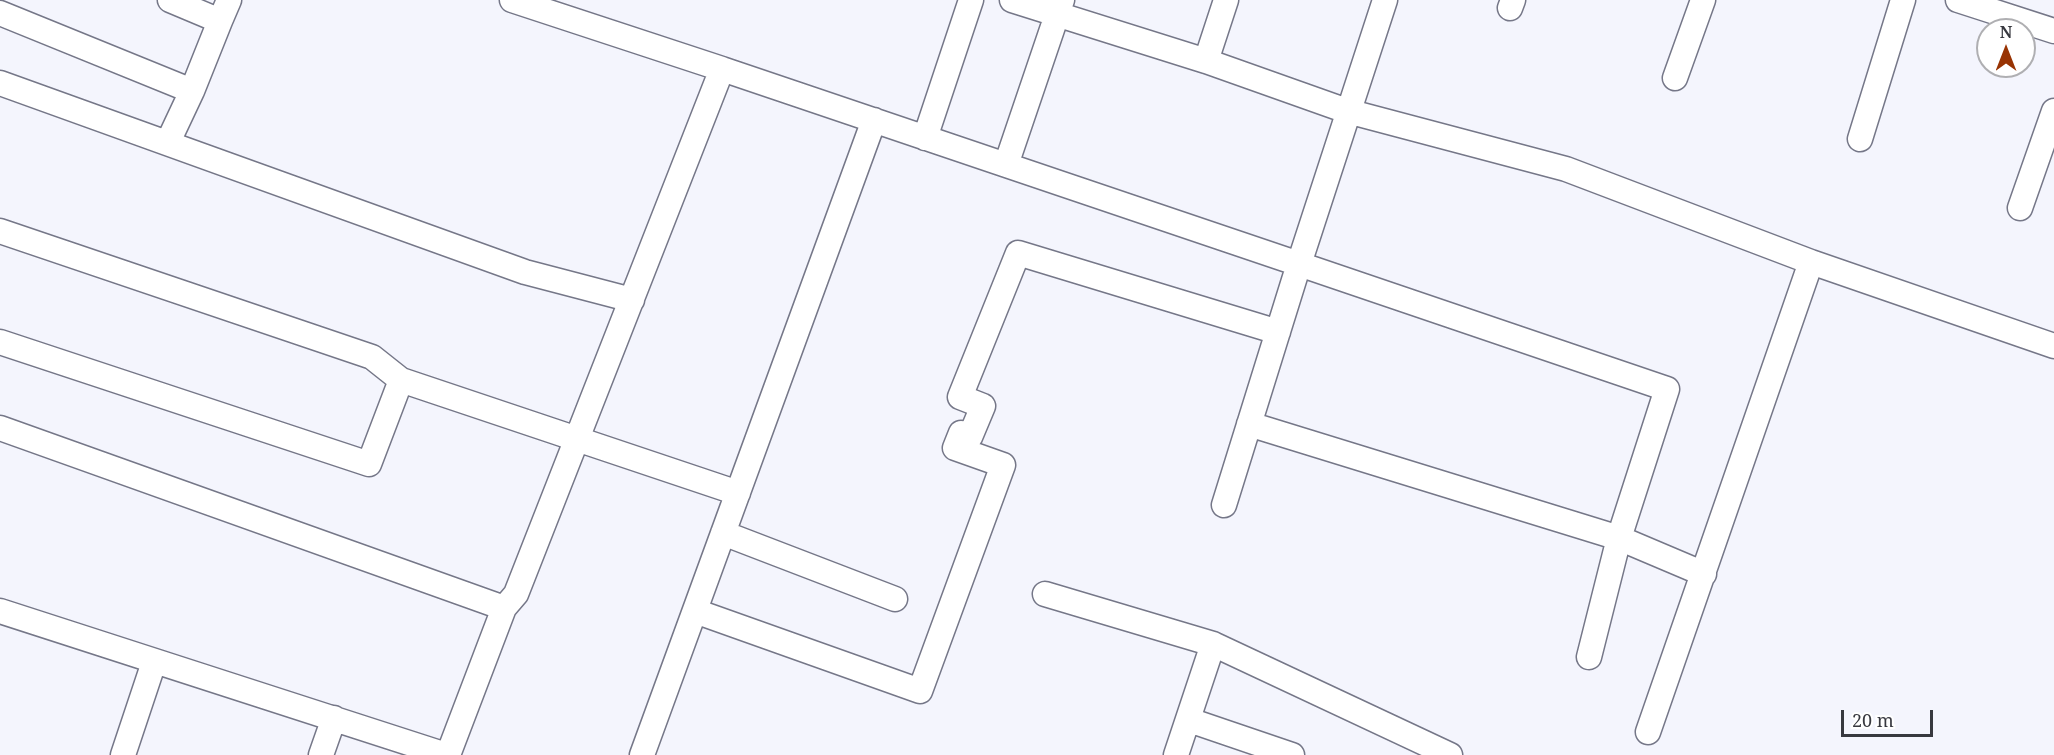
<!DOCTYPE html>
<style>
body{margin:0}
#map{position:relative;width:2054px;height:755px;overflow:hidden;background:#f4f5fd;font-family:"Noto Serif",serif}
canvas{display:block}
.north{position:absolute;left:1976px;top:18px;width:60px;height:60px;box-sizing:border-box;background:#fff;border:2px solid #afafb2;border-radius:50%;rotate:0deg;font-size:16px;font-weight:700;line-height:24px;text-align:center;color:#37383f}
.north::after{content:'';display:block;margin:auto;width:21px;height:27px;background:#983303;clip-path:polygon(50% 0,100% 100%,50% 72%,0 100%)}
.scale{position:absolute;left:1841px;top:710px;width:92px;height:27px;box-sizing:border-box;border:3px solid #37383f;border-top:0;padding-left:8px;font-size:18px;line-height:21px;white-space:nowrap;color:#37383f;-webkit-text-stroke:4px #fff;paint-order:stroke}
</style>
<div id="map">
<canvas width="2054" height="755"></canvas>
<div class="north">N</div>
<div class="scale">20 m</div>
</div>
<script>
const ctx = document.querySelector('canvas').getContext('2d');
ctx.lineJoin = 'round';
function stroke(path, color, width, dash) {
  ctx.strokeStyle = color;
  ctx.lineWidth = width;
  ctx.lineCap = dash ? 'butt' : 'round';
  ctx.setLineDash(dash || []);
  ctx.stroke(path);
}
const street = new Path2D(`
 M512,0L722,69
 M1012,0L1206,61L1347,111L1566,169L1811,262L2054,346
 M1385,0L1299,264L1667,389L1619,538L1589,657
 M1958,0L2054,31
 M1510,8L1513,0
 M0,13L192,91
 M220,21L229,0
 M1206,61L1226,0
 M1675,78L1703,0
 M0,83L525,272L632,300
 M925,138L971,0
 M1860,139L1903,0
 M168,142L192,91L220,21L170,0
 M1006,165L1062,0
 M2020,208L2054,111
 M0,231L372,357L401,380L738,493
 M0,342L369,464L401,380
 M1249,424L1619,538L1704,574
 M0,428L504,608
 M723,533L895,599
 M1045,594L1213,644L1450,755
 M0,611L446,755
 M695,611L920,691L1003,465L955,448L961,433L970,437L983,406L960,397L1018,253L1278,332
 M1189,720L1292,755
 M1648,732L1811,262
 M123,755L154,662
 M321,755L334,718
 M448,755L504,608L516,594L722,69L1299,264L1224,505
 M642,755L874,120
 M1176,755L1213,644`);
stroke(street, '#757788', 27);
stroke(street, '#fff', 24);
</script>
